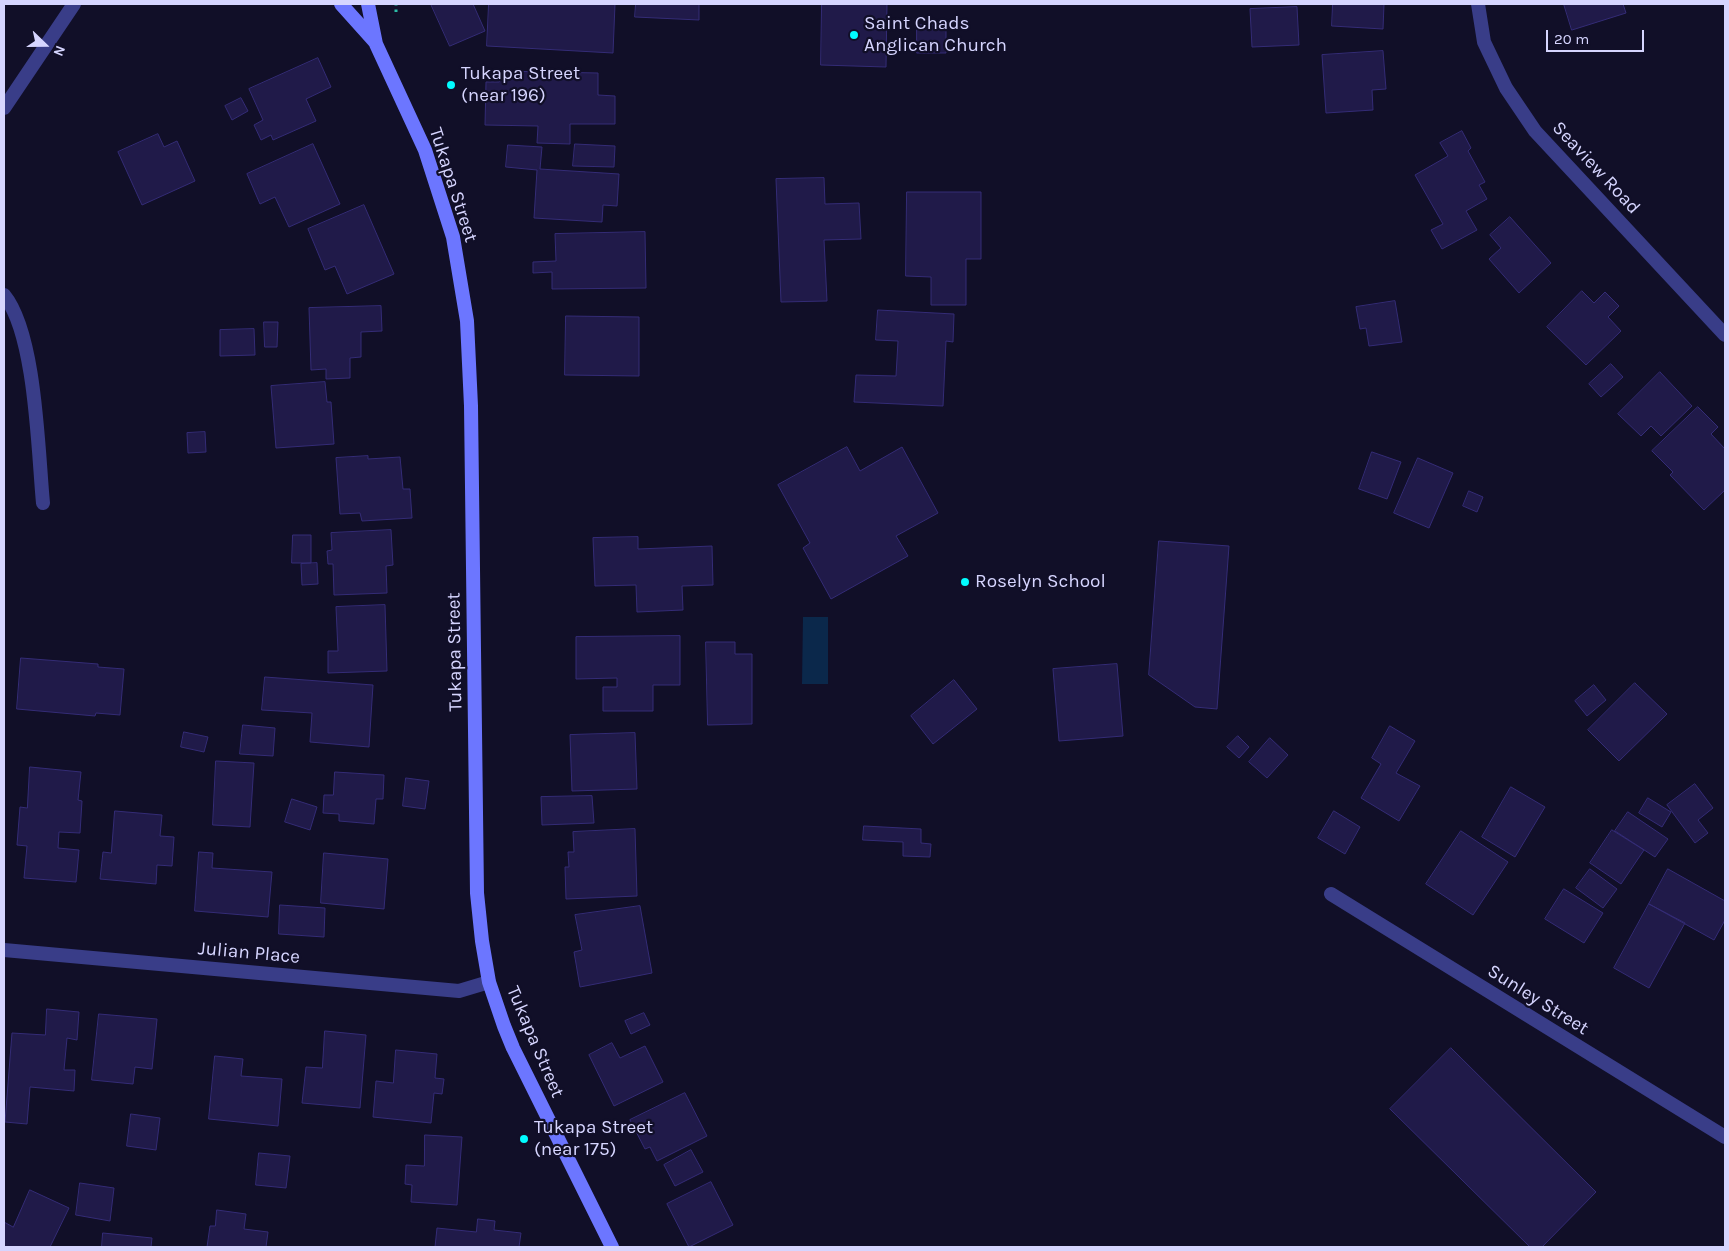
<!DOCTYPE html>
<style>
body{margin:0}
#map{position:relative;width:1729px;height:1251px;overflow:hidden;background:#110f28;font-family:Karla,sans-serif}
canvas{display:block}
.frame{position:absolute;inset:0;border:5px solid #d6d5ff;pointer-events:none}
.north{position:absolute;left:20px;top:20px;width:50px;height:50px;-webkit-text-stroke:4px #110f28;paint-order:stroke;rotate:112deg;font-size:14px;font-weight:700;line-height:20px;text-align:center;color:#d6d5ff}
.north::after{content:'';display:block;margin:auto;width:18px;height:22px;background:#d6d5ff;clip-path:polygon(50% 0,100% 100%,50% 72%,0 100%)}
.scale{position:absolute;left:1546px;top:30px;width:98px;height:22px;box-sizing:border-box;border:2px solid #d6d5ff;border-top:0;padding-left:6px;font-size:15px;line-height:18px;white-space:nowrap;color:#d6d5ff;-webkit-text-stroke:4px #110f28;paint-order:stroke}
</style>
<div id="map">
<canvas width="1729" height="1251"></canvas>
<div class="frame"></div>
<div class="north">N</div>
<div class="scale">20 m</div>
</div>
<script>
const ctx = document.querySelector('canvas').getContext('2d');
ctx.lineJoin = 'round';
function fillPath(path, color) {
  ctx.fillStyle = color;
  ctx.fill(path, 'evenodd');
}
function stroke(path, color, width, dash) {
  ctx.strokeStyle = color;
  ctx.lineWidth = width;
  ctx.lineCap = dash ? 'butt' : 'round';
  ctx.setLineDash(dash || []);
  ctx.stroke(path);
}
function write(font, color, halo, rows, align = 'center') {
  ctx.font = font + ' Karla,sans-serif';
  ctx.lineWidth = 4.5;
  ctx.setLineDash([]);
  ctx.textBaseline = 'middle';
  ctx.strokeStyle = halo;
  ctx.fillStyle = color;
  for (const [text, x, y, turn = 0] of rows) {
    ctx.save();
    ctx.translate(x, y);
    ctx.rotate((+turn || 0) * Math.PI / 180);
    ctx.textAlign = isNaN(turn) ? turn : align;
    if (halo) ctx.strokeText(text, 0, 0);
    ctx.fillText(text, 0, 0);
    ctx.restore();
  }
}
const water = new Path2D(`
 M803,617H828V684H802Z`);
const building = new Path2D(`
 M431,4H473L485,31L450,46Z
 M489,4H615L613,53L487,46Z
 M636,4H699V20L635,17Z
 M822,4H887L886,67L821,65Z
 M1333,4H1384L1383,29L1332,26Z
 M1564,4H1623L1626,13L1572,30Z
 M1297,7L1299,45L1252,47L1250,9Z
 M917,25H946V53H917Z
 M1383,51L1386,89L1372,90L1373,110L1326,113L1322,55Z
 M318,58L331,87L306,99L316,121L273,140L271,135L261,140L254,125L263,120L249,89Z
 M499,71L598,73V95L615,96V124H570V144L537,143L538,126L485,125L486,82H499Z
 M241,98L248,111L232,120L225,106Z
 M1462,131L1471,148L1468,151L1485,182L1479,185L1487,199L1466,211L1477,230L1442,249L1431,230L1443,224L1415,175L1448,156L1440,143Z
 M158,134L164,147L177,141L195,181L142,205L118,152Z
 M313,144L340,204L289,227L275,197L260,204L247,174Z
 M575,144L615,146L614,167L573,166Z
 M508,145L542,147L540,169L619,174L617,206L603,205L602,222L534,218L537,170L506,167Z
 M824,178L825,204L859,203L861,239L824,240L827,301L781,302L776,179Z
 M907,192H981V259H966V305H931V277L906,276Z
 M364,205L394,274L347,294L335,266L325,270L308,229Z
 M1510,217L1551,263L1519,293L1489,259L1501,248L1490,235Z
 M645,232L646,288L552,289V272L533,273V262L556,261L555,234Z
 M1582,291L1594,303L1605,292L1619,306L1608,317L1621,331L1586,365L1547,327Z
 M1395,301L1402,342L1369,346L1366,328L1360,329L1356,307Z
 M381,306L382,331L361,332V357L350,358V378L326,379V369L311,370L309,308Z
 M878,310L954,314L953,342L946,341L943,406L854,402L856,375L896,376L898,341L876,340Z
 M566,316L639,317V376L565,375Z
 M264,322H278L277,347H265Z
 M254,329L255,355L220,356V330Z
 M1611,364L1623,377L1601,397L1589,384Z
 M1660,372L1692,406L1661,436L1651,426L1641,436L1618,414Z
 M325,382L327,402H331L334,444L276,448L271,386Z
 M1698,407L1718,427L1711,434L1725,449V490L1704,510L1670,475L1673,472L1652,451Z
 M205,432L206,452L188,453L187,433Z
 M847,447L860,471L902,447L938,513L896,536L908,556L831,599L803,548L810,543L778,485Z
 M1372,452L1401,462L1387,499L1359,489Z
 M368,456V459L400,457L403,489H410L412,518L362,521L360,513L340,514L336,458Z
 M1418,458L1453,473L1429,528L1394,513Z
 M1469,491L1483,497L1477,512L1463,506Z
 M391,530L393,565L386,566L387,593L334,595L333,564H328L327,551L332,550L331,533Z
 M293,535H311V563H292Z
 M638,537V549L712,546L713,585L682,586L683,610L637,612L636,585L595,586L593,538Z
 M1159,541L1229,546L1217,709L1195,707L1149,675Z
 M317,563L318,584L302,585L301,564Z
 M385,605L387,671L328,673V651H338L336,607Z
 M680,636V685H653V711H603V687H617V678L576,679V637Z
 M706,642H735V654H752V724L708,725Z
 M21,658L98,664V667L124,669L120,715L96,713L95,716L17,709Z
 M1117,664L1123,736L1059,741L1053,669Z
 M265,677L373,685L369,747L310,742L312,713L262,710Z
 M954,680L977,709L933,744L911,716Z
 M1635,683L1667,714L1619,761L1588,730Z
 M1594,685L1606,700L1587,716L1575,701Z
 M243,725L275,728L273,756L240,754Z
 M1390,726L1415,741L1396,773L1420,786L1399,821L1361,798L1381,764L1372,758Z
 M184,732L208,737L204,752L181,747Z
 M635,733L637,789L572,791L570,735Z
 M1238,736L1249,747L1239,758L1227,747Z
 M1270,738L1288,755L1267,778L1249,762Z
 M216,761L254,763L250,827L213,825Z
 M30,767L81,772L78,800L82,801L80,833L59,832L58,848L79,850L76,882L24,878L27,846L17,845L20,807L27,808Z
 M335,772L384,775L383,799H376L374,824L339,821V814L323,813L324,795H333Z
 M406,778L429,781L425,809L403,806Z
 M1695,784L1713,808L1698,820L1708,833L1695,843L1667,805Z
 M1511,787L1545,807L1515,857L1482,837Z
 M592,796L594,823L542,825L541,797Z
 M1648,798L1671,812L1662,827L1639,813Z
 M292,799L317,807L310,830L285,822Z
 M115,811L162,815L160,836L174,837L172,866L157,865L156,884L100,879L103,852L111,853Z
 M1334,811L1360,827L1345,854L1318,838Z
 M1628,812L1668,839L1655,857L1615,831Z
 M864,826L921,829V843L931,844L930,857L903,856V842L863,840Z
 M635,829L637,896L566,899L565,867H569L568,852H574L573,832Z
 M1612,830L1644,850L1621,884L1590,863Z
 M1461,831L1508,862L1473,915L1426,884Z
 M199,852L213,853L212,868L272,872L268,917L195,911Z
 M324,853L388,859L384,909L321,903Z
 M1590,869L1617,889L1603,908L1576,888Z
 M1668,869L1725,901V920L1714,940L1649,904Z
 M1564,889L1603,913L1584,943L1545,919Z
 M1649,904L1685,923L1649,988L1614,968Z
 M280,905L325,908L324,937L279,934Z
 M640,906L652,973L580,987L574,952L582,950L575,915Z
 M47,1009L79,1012L77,1040L67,1038L64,1070H75L74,1091L30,1087L27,1124L5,1122L12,1033L45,1035Z
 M644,1013L650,1025L631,1034L625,1021Z
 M99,1014L157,1019L152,1069L135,1067L133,1084L92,1080Z
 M325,1031L366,1035L360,1108L302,1103L306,1067L322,1068Z
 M612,1043L620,1058L645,1046L663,1082L614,1106L589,1055Z
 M1451,1048L1596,1192L1542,1247H1530L1390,1109Z
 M396,1050L437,1054L435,1078L444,1079L442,1094L434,1093L431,1123L373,1117L376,1081L393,1083Z
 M215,1056L243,1059L241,1076L282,1079L278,1126L209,1119Z
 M685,1093L707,1136L657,1161L650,1147L645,1149L630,1120Z
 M131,1114L160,1118L156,1150L127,1146Z
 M425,1135L462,1137L457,1205L411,1202L412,1185L405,1184L406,1165L424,1166Z
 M691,1150L703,1172L675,1186L664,1165Z
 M259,1153L290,1156L286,1188L256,1185Z
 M711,1182L733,1225L689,1247L667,1204Z
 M80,1183L114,1188L110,1221L76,1215Z
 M30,1190L69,1208L50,1247H4V1222L13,1227Z
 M217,1210L246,1214L244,1229L268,1232L266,1247H207L210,1226H215Z
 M478,1219L495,1221L494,1230L521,1233L519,1247H435L437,1228L476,1232Z
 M103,1233L152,1238L151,1247H102Z`);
const path = new Path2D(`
 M396,12V4`);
const service = new Path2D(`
 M4,295C36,334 38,452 43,503`);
const minor = new Path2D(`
 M4,108L74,4
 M1331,894L1725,1137
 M4,950L459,991L489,982`);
const tertiary = new Path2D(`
 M1478,4L1484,42L1506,88L1535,131L1725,335`);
const secondary = new Path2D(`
 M341,4L376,43
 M368,4L376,44L425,150L453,237L467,321L471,406L477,893L482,941L489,982L504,1026L513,1048L612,1247`);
const markers = [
 [854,35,5,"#01fcff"],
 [451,85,5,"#01fcff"],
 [965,582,5,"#01fcff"],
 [524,1139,5,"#01fcff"]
];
const poiNames = [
 ["Saint Chads",864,24],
 ["Anglican Church",864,46],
 ["Tukapa Street",461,74],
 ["(near 196)",461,96],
 ["Roselyn School",975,582],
 ["Tukapa Street",534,1128],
 ["(near 175)",534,1150]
];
const streetNames = [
 ["Seaview Road",1596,168,47],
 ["Tukapa Street",453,185,72],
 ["Tukapa Street",455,652,-91],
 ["Julian Place",249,953,5],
 ["Sunley Street",1538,1000,32],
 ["Tukapa Street",535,1042,67]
];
fillPath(water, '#0b284b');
fillPath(building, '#201a49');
stroke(building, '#342c76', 1);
stroke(path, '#2cbda7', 3, [2.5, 4]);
stroke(service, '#393d88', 14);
stroke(minor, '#393d88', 14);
stroke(tertiary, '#393d88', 14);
stroke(secondary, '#6c76ff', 14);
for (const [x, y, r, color] of markers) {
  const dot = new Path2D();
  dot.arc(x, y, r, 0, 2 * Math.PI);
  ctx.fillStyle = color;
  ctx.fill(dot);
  stroke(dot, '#110f28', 2);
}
write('19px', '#d6d5ff', '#110f28', poiNames, 'left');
write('19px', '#d6d5ff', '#110f28', streetNames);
</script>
